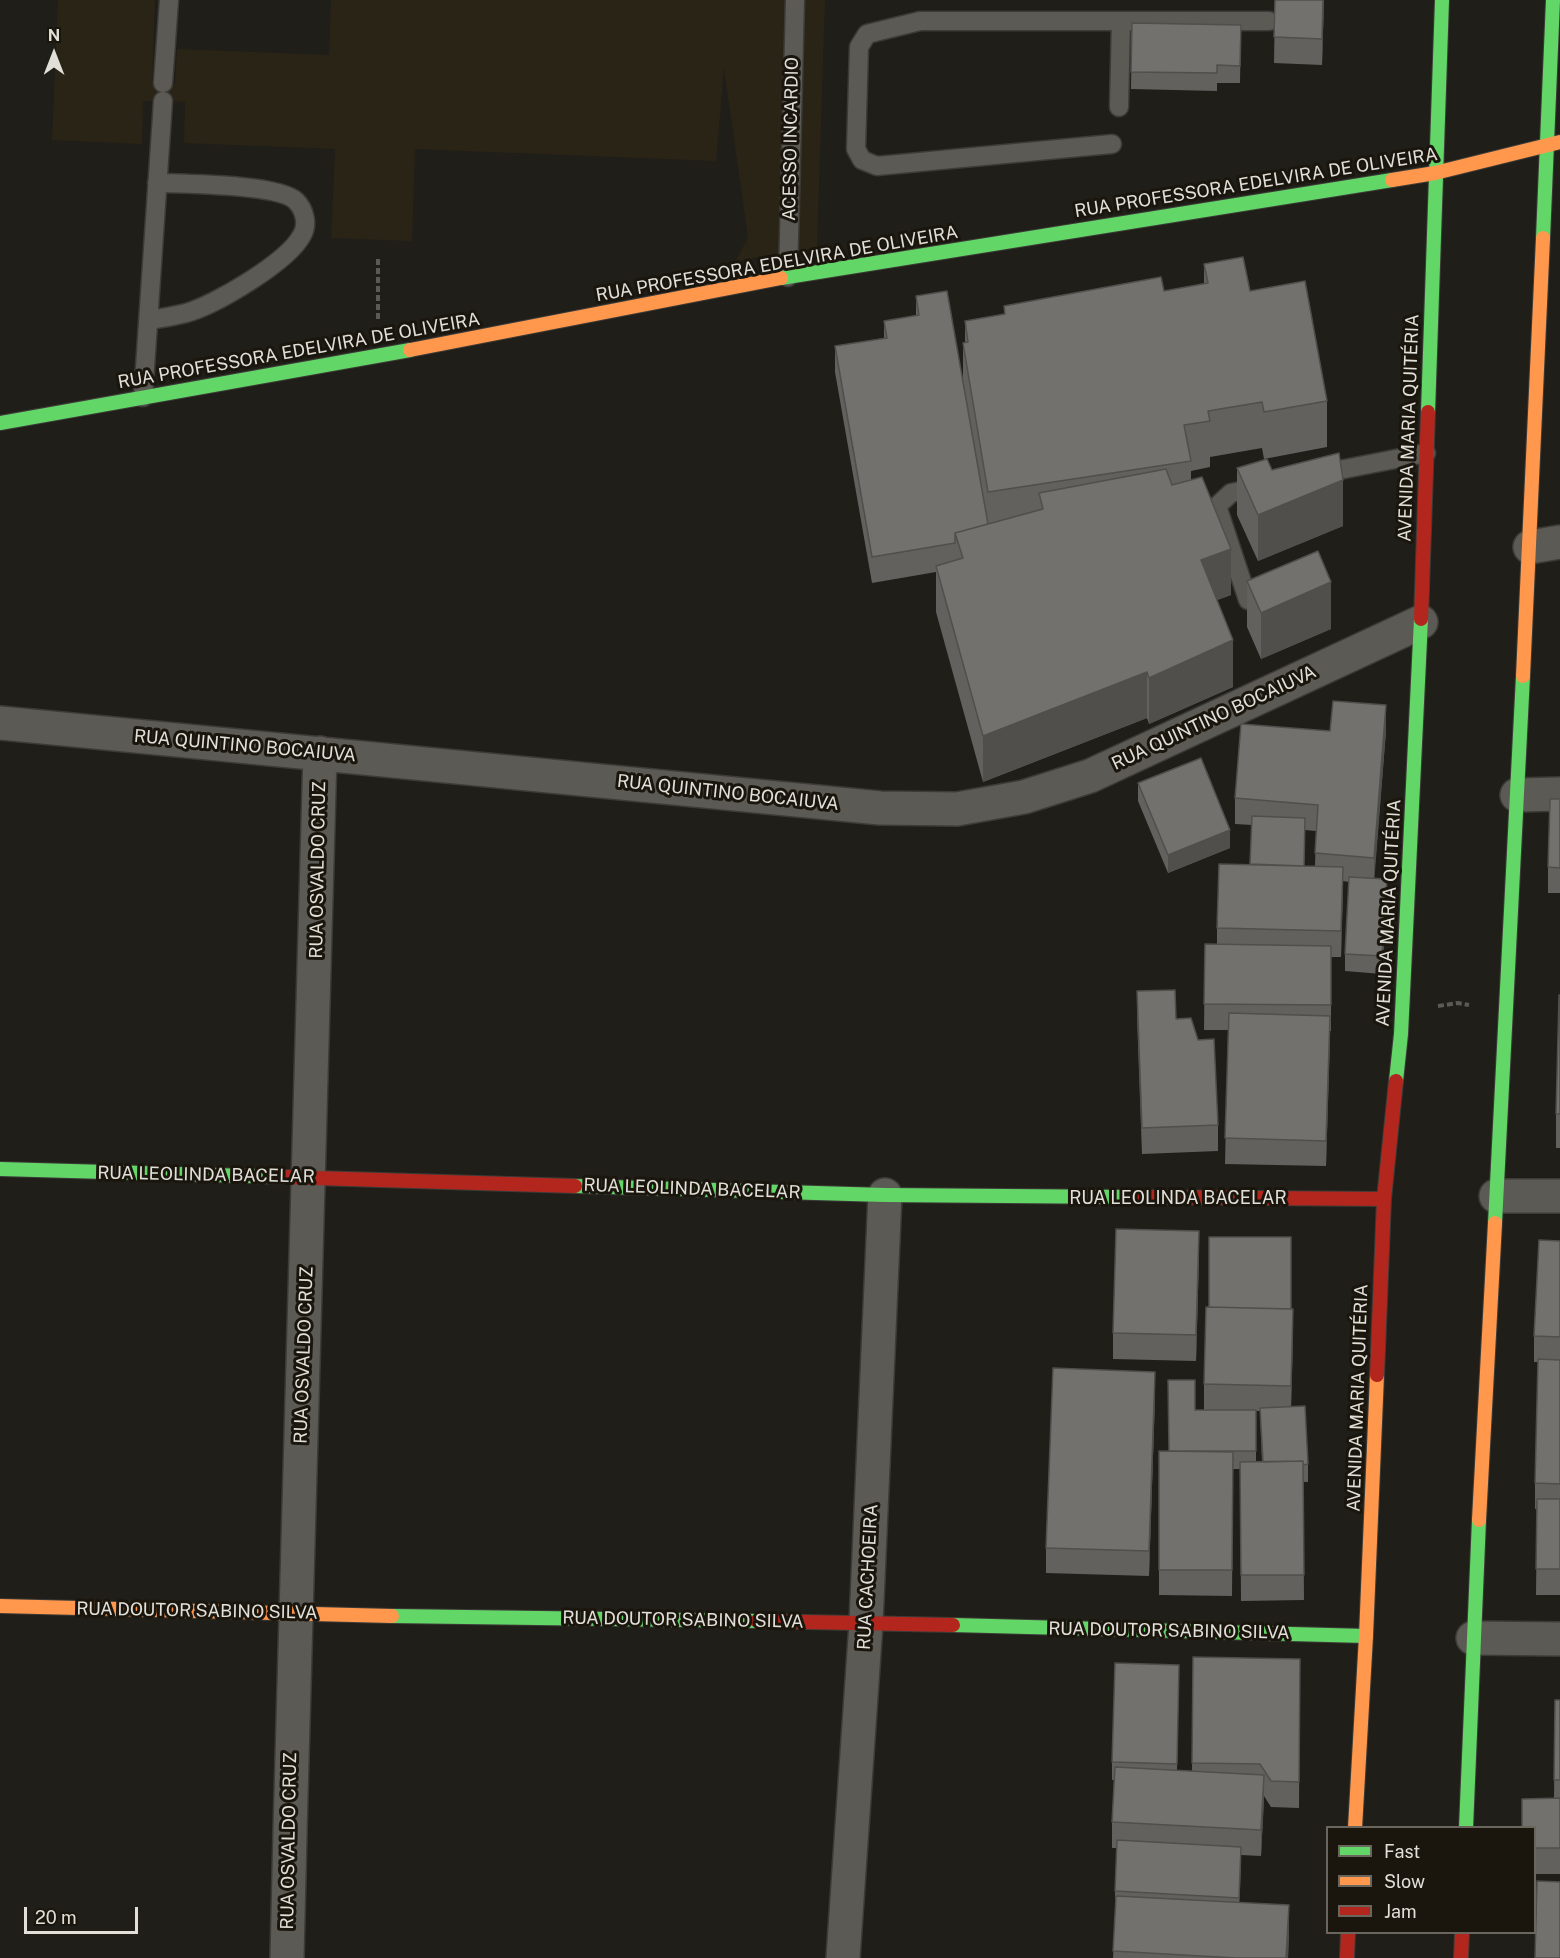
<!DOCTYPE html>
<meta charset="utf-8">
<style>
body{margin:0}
#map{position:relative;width:1560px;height:1958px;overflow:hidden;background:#201e19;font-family:"Public Sans",sans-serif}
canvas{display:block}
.legend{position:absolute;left:1326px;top:1826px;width:210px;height:108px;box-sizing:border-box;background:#1a160d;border:2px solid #6a665e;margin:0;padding:8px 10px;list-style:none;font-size:18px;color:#e1dfd8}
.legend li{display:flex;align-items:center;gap:12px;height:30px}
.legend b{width:30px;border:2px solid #6a665e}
.north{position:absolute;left:24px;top:24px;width:60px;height:60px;-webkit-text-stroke:4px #1a160d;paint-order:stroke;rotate:0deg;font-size:16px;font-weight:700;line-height:24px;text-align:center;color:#e1dfd8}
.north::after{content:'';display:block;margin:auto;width:21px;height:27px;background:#e1dfd8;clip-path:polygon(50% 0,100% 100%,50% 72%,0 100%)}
.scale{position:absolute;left:24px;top:1907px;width:114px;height:27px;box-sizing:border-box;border:3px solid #e1dfd8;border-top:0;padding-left:8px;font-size:18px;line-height:21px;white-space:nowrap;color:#e1dfd8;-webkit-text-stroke:4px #1a160d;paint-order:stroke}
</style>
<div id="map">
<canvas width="1560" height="1958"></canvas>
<ul class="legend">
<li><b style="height:8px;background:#63d668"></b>Fast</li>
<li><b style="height:8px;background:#ff974d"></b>Slow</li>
<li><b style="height:8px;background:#b3261e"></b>Jam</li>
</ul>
<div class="north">N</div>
<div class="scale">20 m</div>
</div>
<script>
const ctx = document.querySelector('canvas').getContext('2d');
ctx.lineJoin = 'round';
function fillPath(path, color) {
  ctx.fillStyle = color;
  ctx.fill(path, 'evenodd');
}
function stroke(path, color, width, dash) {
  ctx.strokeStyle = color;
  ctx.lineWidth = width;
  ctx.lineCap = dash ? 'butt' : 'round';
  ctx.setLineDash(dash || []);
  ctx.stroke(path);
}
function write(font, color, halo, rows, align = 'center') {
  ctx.font = font + ' "Public Sans",sans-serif';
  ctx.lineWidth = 6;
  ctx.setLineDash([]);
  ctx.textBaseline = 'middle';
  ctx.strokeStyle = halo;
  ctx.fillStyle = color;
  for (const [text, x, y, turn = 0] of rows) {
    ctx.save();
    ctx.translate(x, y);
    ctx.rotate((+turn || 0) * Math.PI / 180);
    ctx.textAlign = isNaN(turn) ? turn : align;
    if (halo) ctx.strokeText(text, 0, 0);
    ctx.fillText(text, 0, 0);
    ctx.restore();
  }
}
const built = new Path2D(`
 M58,0H155L152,83L175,84L177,49L329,55L331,0H825L817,248L736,261L748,237L724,68L716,161L415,149L412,241L331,238L335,149L184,143L185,102L163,101H143L142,144L52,140Z`);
const path = new Path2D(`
 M378,259V319
 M1438,1006L1458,1003L1469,1005`);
const lane = new Path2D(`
 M163,83L169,0
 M1119,107L1121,21
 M1112,144L877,166L862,160L856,149L859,47L867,34L920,21H1269
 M788,277L795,0
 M150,320C161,318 174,316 186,313C215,305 288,262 302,235C308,225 305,210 296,201C279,184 184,184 157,183
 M143,397L163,101
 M1319,474L1426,453
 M1248,600L1217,506L1231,493L1260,487`);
const street = new Path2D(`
 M1530,547L1560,542
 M0,723L880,808L957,809L1024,797L1090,776L1421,622
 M1517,795L1560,794
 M1496,1196H1560
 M1473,1638L1560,1639
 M287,1958C296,1556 311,1154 320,753
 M843,1958L866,1623L885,1195`);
const fast = new Path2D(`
 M1543,238L1553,0
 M781,278L1392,180
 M1428,412L1442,0
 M0,423L410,350
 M1396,1081L1401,1034L1421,619
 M0,1169L283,1177
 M575,1186L885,1195L1127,1197
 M1495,1223L1523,676
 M392,1616L757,1621
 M953,1625L1366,1636
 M1466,1828L1479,1520`);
const slow = new Path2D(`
 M1392,180L1435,173L1560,142
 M410,350L781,278
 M1523,676L1543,238
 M1479,1520L1495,1223
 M0,1606L392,1616
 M1355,1828L1366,1636L1377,1375`);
const jam = new Path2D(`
 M1421,619L1428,412
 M283,1177L575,1186
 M1127,1197L1384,1199
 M1377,1375L1384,1199L1396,1081
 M757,1621L953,1625
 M1347,1958L1348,1932
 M1461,1958L1462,1932`);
const wall = new Path2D(`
 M1275,0H1324L1322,65L1274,63Z
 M1132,23L1241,25L1240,83H1217V91L1131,89Z
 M1204,264L1250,291L1327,401V447L1264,459L1262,448L1210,457V467L1191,471V480L1231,595L1217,600L1233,687L1149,724L1147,718L983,782L936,612V572L872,583L835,372V346L884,338V321L916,316V296L963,383V343H965V321L1004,314V306L1164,291L1204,284Z
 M1237,468L1272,470L1343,526L1258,561L1237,515Z
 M1247,581L1331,629L1261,659L1247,627Z
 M1330,731H1386L1374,878L1387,897L1382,974L1345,971V954L1349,882L1343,881L1341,957H1331V1031H1330L1326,1166L1225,1164L1228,1030H1204L1205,944H1217V928L1250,865L1252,825L1235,824V798ZM1305,830L1316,831L1315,866H1304Z
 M1138,783L1230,848L1168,873L1138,801Z
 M1560,799V893H1548V867Z
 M1137,991L1176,1019L1198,1040L1218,1125V1151L1142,1154L1137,1017Z
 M1560,995V1148H1556V1114Z
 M1560,1241V1595H1536L1537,1509H1535V1483L1538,1362H1534V1336Z
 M1199,1257L1196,1361L1113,1359V1333Z
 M1291,1309L1293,1335L1291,1407L1308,1464V1482H1303L1304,1600L1241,1601L1240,1469H1233L1232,1596L1159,1595V1451H1169L1195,1410H1237H1204V1384ZM1256,1411H1260L1262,1462H1256Z
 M1155,1398L1149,1576L1046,1573V1548Z
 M1193,1657L1300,1659L1299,1808L1271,1807L1264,1796L1261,1856L1241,1855L1239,1903L1289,1931L1288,1958H1113L1116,1908H1115V1891L1117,1848H1112V1822L1114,1780H1112V1762L1179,1665L1177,1770L1192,1771Z
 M1555,1700H1560V1874H1534V1827L1554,1799Z`);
const shadedWall = new Path2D(`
 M1323,0H1324L1322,65V39Z
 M1343,480V526L1258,561V515Z
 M1231,549V595L1201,606V560Z
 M1331,582V629L1261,659V613Z
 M1233,640V687L1149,724V678Z
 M1147,672V718L983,782V736Z
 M1386,705V731L1374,884V858Z
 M1230,830V848L1168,873V855Z
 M1343,867V892L1341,957V931Z
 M1387,879V897L1382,974V956Z
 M1330,1016V1042L1326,1166V1141Z
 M1199,1231V1257L1196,1361V1335Z
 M1293,1309V1335L1291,1411V1386Z
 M1155,1372V1398L1149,1576V1551Z
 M1264,1775V1801L1261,1856V1830Z
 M1241,1847V1865L1239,1915V1898Z
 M1289,1905V1931L1288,1958H1286Z`);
const building = new Path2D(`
 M1275,0H1323L1322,39L1274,37Z
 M1132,23L1241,25L1240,66L1217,65V73L1131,72Z
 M1243,257L1250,291L1305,281L1327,401L1264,412L1262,402L1208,411L1210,421L1184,425L1191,461L988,492L963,343L968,342L965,321L1005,314L1004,306L1161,277L1164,291L1208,283L1204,264Z
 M947,291L988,524L955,533V543L872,557L835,346L887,338L884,321L919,315L916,296Z
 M1339,453L1343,480L1258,515L1237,468L1267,459L1272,470Z
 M1166,469L1172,485L1202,477L1231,549L1201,560L1233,640L1149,678L1147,672L983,736L936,566L963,558L955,533L1043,509L1039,493Z
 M1318,551L1331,582L1261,613L1247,581Z
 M1333,701L1386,705L1374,858L1315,853L1318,805L1235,798L1241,724L1330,731Z
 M1201,758L1230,830L1168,855L1138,783Z
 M1550,799H1560V868L1548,867Z
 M1252,816L1305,818L1304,866L1250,864Z
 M1219,864L1343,867L1341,931L1217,928Z
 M1349,877L1387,879L1382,956L1345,954Z
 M1205,944L1331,946V1005L1204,1004Z
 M1175,990L1176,1019L1191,1018L1198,1040L1214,1039L1218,1125L1142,1128L1137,991Z
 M1559,995H1560V1114H1556Z
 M1229,1013L1330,1016L1326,1141L1225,1138Z
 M1116,1229L1199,1231L1196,1335L1113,1333Z
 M1209,1237H1291V1309L1209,1307Z
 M1539,1240L1560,1241V1337L1534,1336Z
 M1206,1307L1293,1309L1291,1386L1204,1384Z
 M1538,1359L1560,1360V1484L1535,1483Z
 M1053,1368L1155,1372L1149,1551L1046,1548Z
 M1168,1380H1195V1410H1256V1451H1169Z
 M1305,1406L1308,1464L1303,1465V1461L1263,1462L1260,1408Z
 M1159,1451L1233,1452L1232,1570H1159Z
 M1303,1461L1304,1575H1241L1240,1462Z
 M1537,1499H1560V1569H1536Z
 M1193,1657L1300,1659L1299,1782L1271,1781L1260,1764L1192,1763Z
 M1115,1663L1179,1665L1177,1764L1112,1762Z
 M1555,1700H1560V1780H1554Z
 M1115,1767L1264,1775L1261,1830L1112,1822Z
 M1560,1798V1848H1534V1827H1522V1799Z
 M1117,1840L1241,1847L1239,1898L1115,1891Z
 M1537,1881L1560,1882V1958H1535Z
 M1116,1896L1289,1905L1286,1958H1236L1113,1951Z`);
const streetNames = [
 ["ACESSO INCARDIO",791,139,-89],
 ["RUA PROFESSORA EDELVIRA DE OLIVEIRA",1256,183,-9],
 ["RUA PROFESSORA EDELVIRA DE OLIVEIRA",777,264,-10],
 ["RUA PROFESSORA EDELVIRA DE OLIVEIRA",299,351,-10],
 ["AVENIDA MARIA QUITÉRIA",1409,428,-88],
 ["RUA QUINTINO BOCAIUVA",1214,718,-25],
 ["RUA QUINTINO BOCAIUVA",245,746,5],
 ["RUA QUINTINO BOCAIUVA",728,793,6],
 ["RUA OSVALDO CRUZ",318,870,-89],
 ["AVENIDA MARIA QUITÉRIA",1389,913,-87],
 ["RUA LEOLINDA BACELAR",206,1175,1],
 ["RUA LEOLINDA BACELAR",692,1189,2],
 ["RUA LEOLINDA BACELAR",1178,1198],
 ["RUA OSVALDO CRUZ",304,1355,-88],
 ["AVENIDA MARIA QUITÉRIA",1358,1398,-88],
 ["RUA CACHOEIRA",868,1577,-87],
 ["RUA DOUTOR SABINO SILVA",197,1611,1],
 ["RUA DOUTOR SABINO SILVA",683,1620,1],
 ["RUA DOUTOR SABINO SILVA",1169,1631,1],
 ["RUA OSVALDO CRUZ",289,1841,-89]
];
fillPath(built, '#2a2416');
stroke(lane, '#3c3b37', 21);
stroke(street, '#3c3b37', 36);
stroke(fast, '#3c3b37', 16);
stroke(slow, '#3c3b37', 16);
stroke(jam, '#3c3b37', 16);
stroke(path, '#5b5a55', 4, [6, 3]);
stroke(lane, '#5b5a55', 18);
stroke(street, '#5b5a55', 33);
stroke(fast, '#63d668', 14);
stroke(slow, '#ff974d', 14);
stroke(jam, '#b3261e', 14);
fillPath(wall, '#63615e');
fillPath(shadedWall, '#504f4c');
fillPath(building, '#73716d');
stroke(building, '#504f4c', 1.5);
write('18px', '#e1dfd8', '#1a160d', streetNames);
</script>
